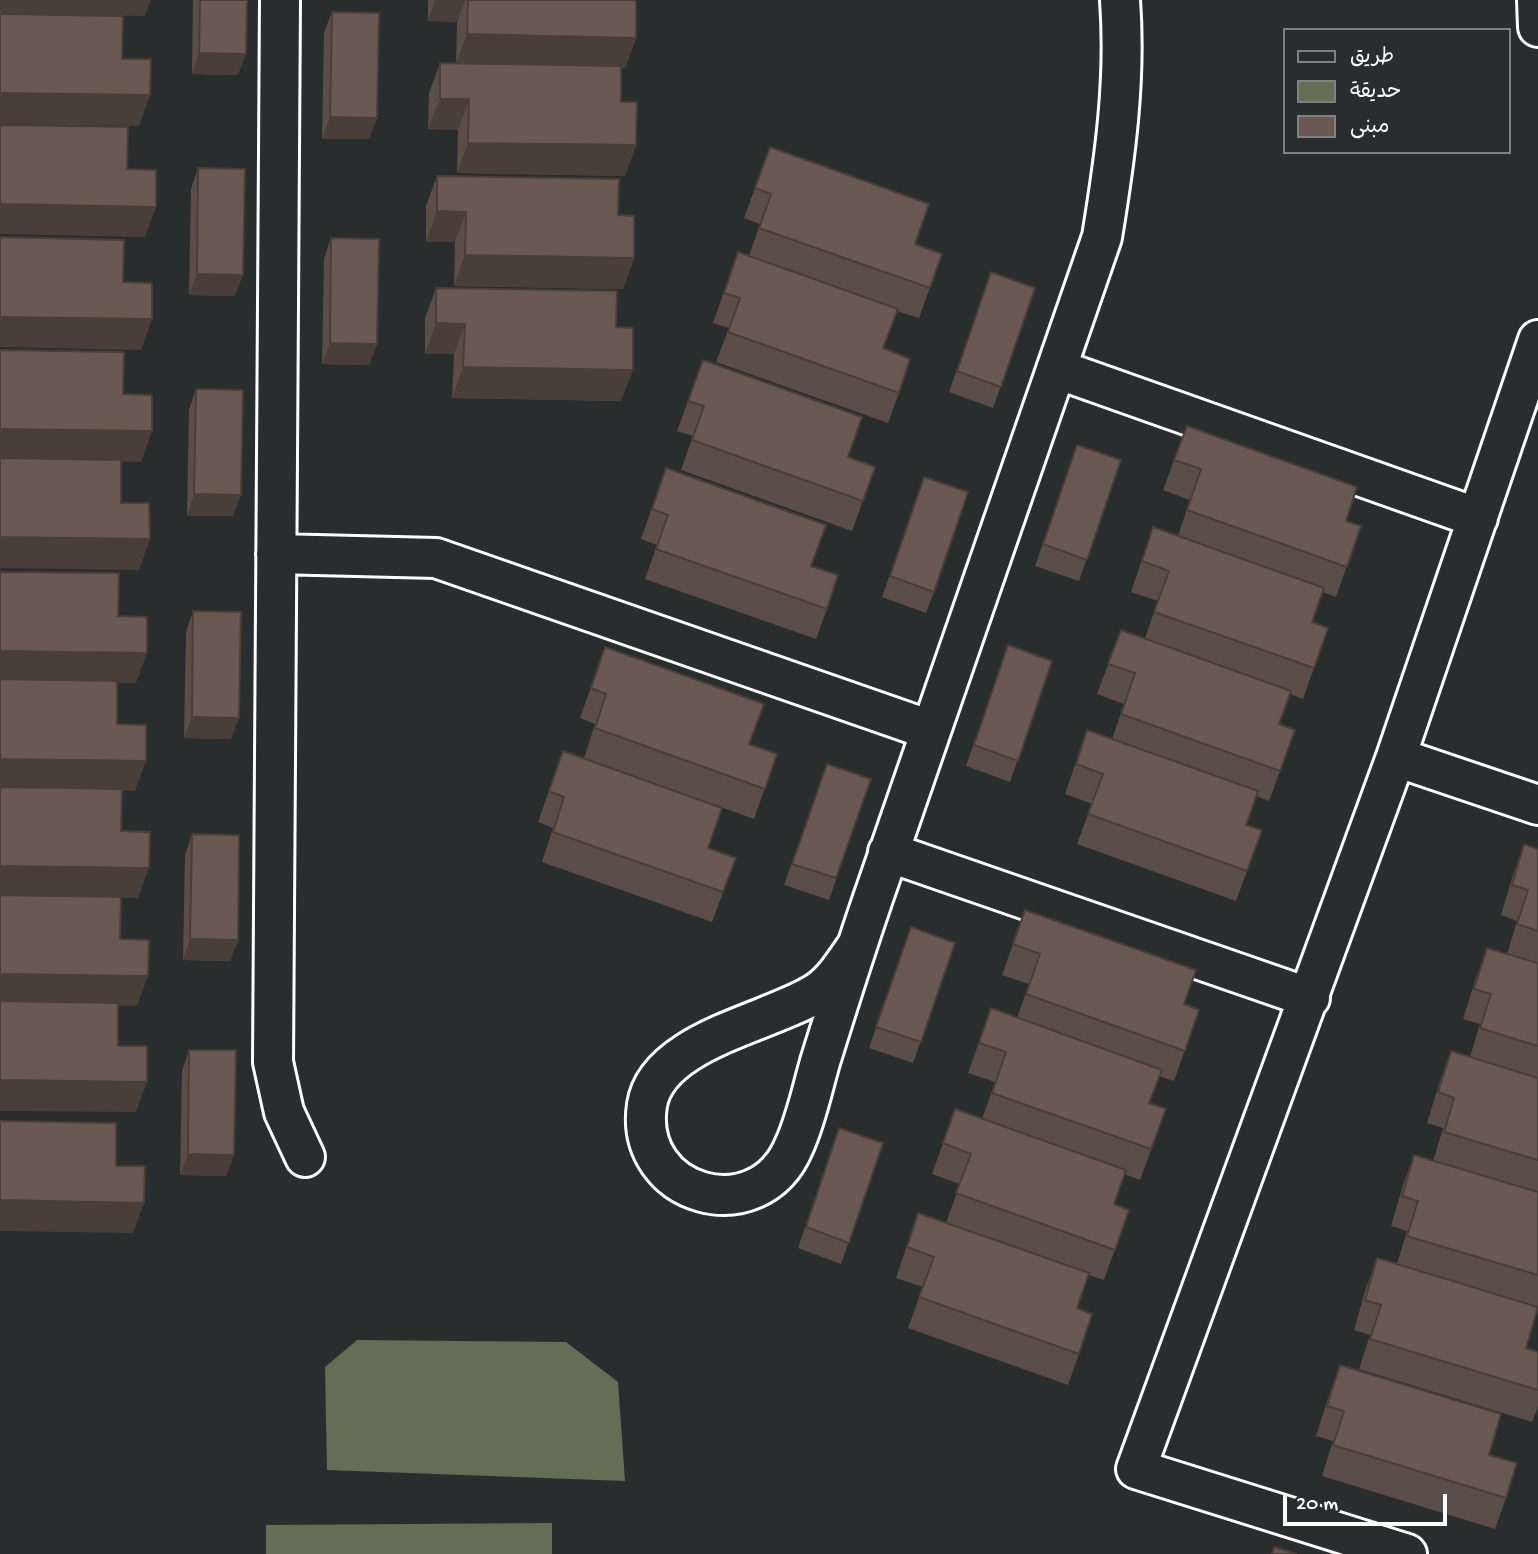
<!DOCTYPE html>
<meta charset="utf-8">
<style>
body{margin:0}
#map{position:relative;width:1538px;height:1554px;overflow:hidden;background:#2a2d2e;font-family:"Gochi Hand","Playpen Sans Arabic",sans-serif}
canvas{display:block}
.legend{position:absolute;left:1283px;top:28px;width:228px;height:126px;box-sizing:border-box;background:#2a2d2e;border:2px solid #7f8182;margin:0;padding:9px 12px;list-style:none;font-size:21px;color:#fff}
.legend li{display:flex;align-items:center;gap:14px;height:35px}
.legend b{width:35px;border:2px solid #7f8182}
.scale{position:absolute;left:1283px;top:1494px;width:164px;height:32px;box-sizing:border-box;border:4px solid #fff;border-top:0;padding-left:9px;font-size:21px;line-height:24px;white-space:nowrap;color:#fff;-webkit-text-stroke:5px #2a2d2e;paint-order:stroke}
</style>
<div id="map">
<canvas width="1538" height="1554"></canvas>
<ul class="legend">
<li><b style="height:9px;background:#2a2d2e"></b>طريق</li>
<li><b style="height:19px;background:#626e55"></b>حديقة</li>
<li><b style="height:19px;background:#6a5952"></b>مبنى</li>
</ul>
<div class="scale">20 m</div>
</div>
<script>
const ctx = document.querySelector('canvas').getContext('2d');
ctx.lineJoin = 'round';
function fillPath(path, color) {
  ctx.fillStyle = color;
  ctx.fill(path, 'evenodd');
}
function stroke(path, color, width, dash) {
  ctx.strokeStyle = color;
  ctx.lineWidth = width;
  ctx.lineCap = dash ? 'butt' : 'round';
  ctx.setLineDash(dash || []);
  ctx.stroke(path);
}
const green = new Path2D(`
 M357,1340L566,1342L618,1382L625,1481L327,1470L325,1367Z
 M552,1523V1554H266V1525Z`);
const minor = new Path2D(`
 M280,0L273,1062L284,1112L305,1157
 M1537,0L1538,27
 M1057,369L1478,518
 M276,554L436,558L930,730
 M1396,757L1538,805
 M888,852L1310,998
 M856,947C845,963 834,981 818,992C771,1023 657,1040 647,1105C633,1196 758,1232 794,1146C806,1120 812,1090 820,1062C839,1001 858,941 879,881C952,666 1028,452 1102,237C1115,158 1126,80 1120,0
 M1407,1554L1136,1469L1396,757L1538,340`);
const wall = new Path2D(`
 M193,0H247L238,75L192,74Z
 M428,0H636V38L625,68H621V102L636,145L625,176L457,173L458,130L428,129L429,93L440,63H456L457,22L428,21Z
 M332,12L369,139H322L324,33Z
 M770,147L915,244L942,254L919,318L897,311L883,348L899,393L888,423L716,362L729,328L713,323L738,252L749,256L760,224L744,218Z
 M198,168L235,296L189,295L191,189Z
 M437,176L618,215L634,258L623,289L454,286L455,242H426V206Z
 M331,238L377,344L369,365L322,364L324,259Z
 M991,272L1035,288L993,408L949,392Z
 M436,288L616,327L621,401L452,398L454,354H425V318Z
 M703,360L863,501L852,531L681,470L693,436L677,431Z
 M196,389L233,516H187L189,410Z
 M1187,426L1346,521L1361,526L1336,597L1323,592L1312,622L1314,668L1303,699L1290,694L1279,724L1295,730L1269,801L1256,796L1246,825L1262,830L1236,901L1077,844L1092,804L1065,794L1087,730L1112,739L1124,704L1097,694L1121,630L1145,638L1158,601L1131,592L1153,527L1178,536L1190,500L1163,490Z
 M1077,445L1121,460L1079,581L1035,566Z
 M666,468L811,566L827,609L816,639L645,579L657,545L641,539Z
 M924,477L934,592L926,613L882,597Z
 M193,611L231,739L184,738L186,632Z
 M1008,645L1052,661L1010,782L966,766Z
 M605,647L749,744L777,754L754,819L584,758L595,724L580,718Z
 M563,751L708,848L736,858L712,922L542,862L553,828L538,822Z
 M827,764L871,779L829,900L784,885Z
 M192,834L238,940L230,961L183,960L185,855Z
 M1524,844L1538,849V1310L1526,1348L1538,1352V1407L1532,1422L1359,1369L1370,1335L1354,1330L1366,1288L1377,1258L1397,1264L1407,1231L1391,1226L1403,1185L1414,1155L1433,1161L1443,1128L1427,1123L1440,1081L1451,1051L1470,1057L1480,1024L1463,1019L1476,978L1487,948L1507,954L1517,921L1501,915L1513,875Z
 M1025,910L1184,1004L1199,1010L1174,1081L1159,1076L1150,1103L1166,1109L1140,1180L1124,1174L1114,1204L1129,1210L1104,1280L1089,1275L1077,1308L1079,1354L1068,1385L908,1328L923,1287L896,1278L918,1213L946,1223L960,1184L932,1174L955,1109L982,1119L995,1082L968,1073L991,1008L1017,1018L1029,984L1002,975Z
 M911,927L955,943L913,1063L869,1048Z
 M189,1050L226,1176L180,1175L182,1071Z
 M839,1128L883,1143L841,1264L798,1248Z
 M1340,1365L1489,1455L1506,1498L1495,1529L1322,1476L1333,1441L1316,1436L1329,1395Z`);
const shadedWall = new Path2D(`
 M0,0H151L145,16L0,14Z
 M435,0H465L457,22L428,21Z
 M467,34L636,38L625,68L456,64Z
 M199,53L246,54L238,75L192,74Z
 M0,93L150,95L139,126L0,124Z
 M440,99H469L458,130L428,129Z
 M330,117L377,118L369,139H322Z
 M468,143L636,145L625,176L457,173Z
 M0,204L156,207L145,237L0,234Z
 M437,211L466,212L455,242H426Z
 M465,255L634,258L623,289L454,286Z
 M197,274L243,275L235,296L189,295Z
 M0,317L152,319L141,350L0,347Z
 M436,323L465,324L454,354H425Z
 M330,343L377,344L369,365L322,364Z
 M463,367L633,370L621,401L452,398Z
 M0,429L152,431L141,462L0,459Z
 M194,494L241,495L233,516H187Z
 M0,537L150,539L139,570L0,568Z
 M0,651L147,653L136,683L0,681Z
 M192,717L239,718L231,739L184,738Z
 M0,759L146,761L135,791L0,789Z
 M0,866L149,868L138,898L0,896Z
 M190,939L238,940L230,961L183,960Z
 M0,974L148,976L137,1006L0,1004Z
 M0,1080L147,1082L136,1112L0,1111Z
 M188,1154L234,1155L226,1176L180,1175Z
 M0,1200L144,1203L133,1233L0,1231Z`);
const building = new Path2D(`
 M200,0H247L246,54L199,53Z
 M468,0H636V38L467,34Z
 M332,12L379,13L377,118L330,117Z
 M0,14L123,16L122,59H151L150,95L0,93Z
 M440,63L621,66V102H637L636,145L468,143L469,99H440Z
 M0,125L128,127L127,169L156,170V207L0,204Z
 M770,147L929,204L915,244L942,254L930,288L759,228L771,194L755,188Z
 M198,168L245,169L243,275L197,274Z
 M437,176L619,179L618,215L634,216V258L465,255L466,212L437,211Z
 M0,237L124,240L123,282L152,283V319L0,317Z
 M331,238L379,239L377,344L330,343Z
 M738,252L898,309L883,348L910,359L899,393L728,332L740,298L724,293Z
 M991,272L1035,288L1001,387L957,371Z
 M436,288L617,291L616,327L633,328V370L463,367L465,324L436,323Z
 M0,350L124,352L123,394L152,395V431L0,429Z
 M703,360L862,417L848,457L875,467L863,501L692,440L704,406L688,401Z
 M196,389L243,390L241,495L194,494Z
 M1187,426L1357,487L1346,521L1361,526L1347,567L1187,510L1201,469L1174,460Z
 M1077,445L1121,460L1087,560L1043,544Z
 M0,458L121,460V503H149L150,539L0,537Z
 M666,468L826,525L811,566L838,575L827,609L656,549L668,515L652,509Z
 M924,477L968,492L934,592L890,576Z
 M1153,527L1324,588L1312,622L1328,628L1314,668L1154,612L1169,571L1142,561Z
 M0,572L119,573L118,616L147,617V653L0,651Z
 M193,611L241,612L239,718L192,717Z
 M1121,630L1291,691L1279,724L1295,730L1280,771L1121,714L1135,673L1108,664Z
 M1008,645L1052,661L1018,761L974,745Z
 M605,647L764,704L749,744L777,754L765,789L595,728L606,694L591,688Z
 M0,679L117,681V724L146,725V761L0,759Z
 M1087,730L1258,791L1246,825L1262,830L1247,871L1088,814L1103,774L1076,764Z
 M563,751L722,808L708,848L736,858L723,892L553,832L564,797L549,791Z
 M827,764L871,779L836,878L792,864Z
 M0,787L122,789L121,831L150,832L149,868L0,866Z
 M192,834L239,835L238,940L190,939Z
 M1524,844L1538,849V931L1517,924L1528,890L1512,885Z
 M0,895L121,897L120,939L149,940L148,976L0,974Z
 M1025,910L1196,970L1184,1004L1199,1010L1185,1051L1026,994L1040,954L1013,944Z
 M911,927L955,943L921,1042L876,1027Z
 M1487,948L1538,963V1046L1480,1028L1491,994L1474,989Z
 M0,1001L118,1003V1046H147V1082L0,1080Z
 M991,1008L1162,1070L1149,1103L1166,1109L1151,1149L992,1093L1006,1052L979,1043Z
 M189,1050H236L234,1155L188,1154Z
 M1451,1051L1538,1078V1160L1444,1132L1454,1098L1438,1092Z
 M955,1109L1126,1170L1114,1204L1129,1210L1115,1250L956,1193L971,1154L943,1143Z
 M0,1121L116,1123V1166H145L144,1203L0,1200Z
 M839,1128L883,1143L849,1243L806,1227Z
 M1414,1155L1538,1192V1275L1407,1236L1418,1201L1402,1196Z
 M918,1213L1089,1273L1077,1308L1092,1314L1079,1354L919,1297L934,1257L907,1247Z
 M1377,1258L1538,1307L1526,1348L1538,1352V1390L1370,1339L1381,1305L1365,1300Z
 M1340,1365L1501,1414L1489,1455L1517,1463L1506,1498L1333,1445L1344,1411L1327,1406Z
 M1274,1547L1296,1554H1272Z`);
fillPath(green, '#626e55');
stroke(minor, '#fff', 44);
stroke(minor, '#2a2d2e', 38);
fillPath(wall, '#5b4d47');
fillPath(shadedWall, '#4a3e39');
fillPath(building, '#6a5952');
stroke(building, '#4a3e39', 2);
</script>
